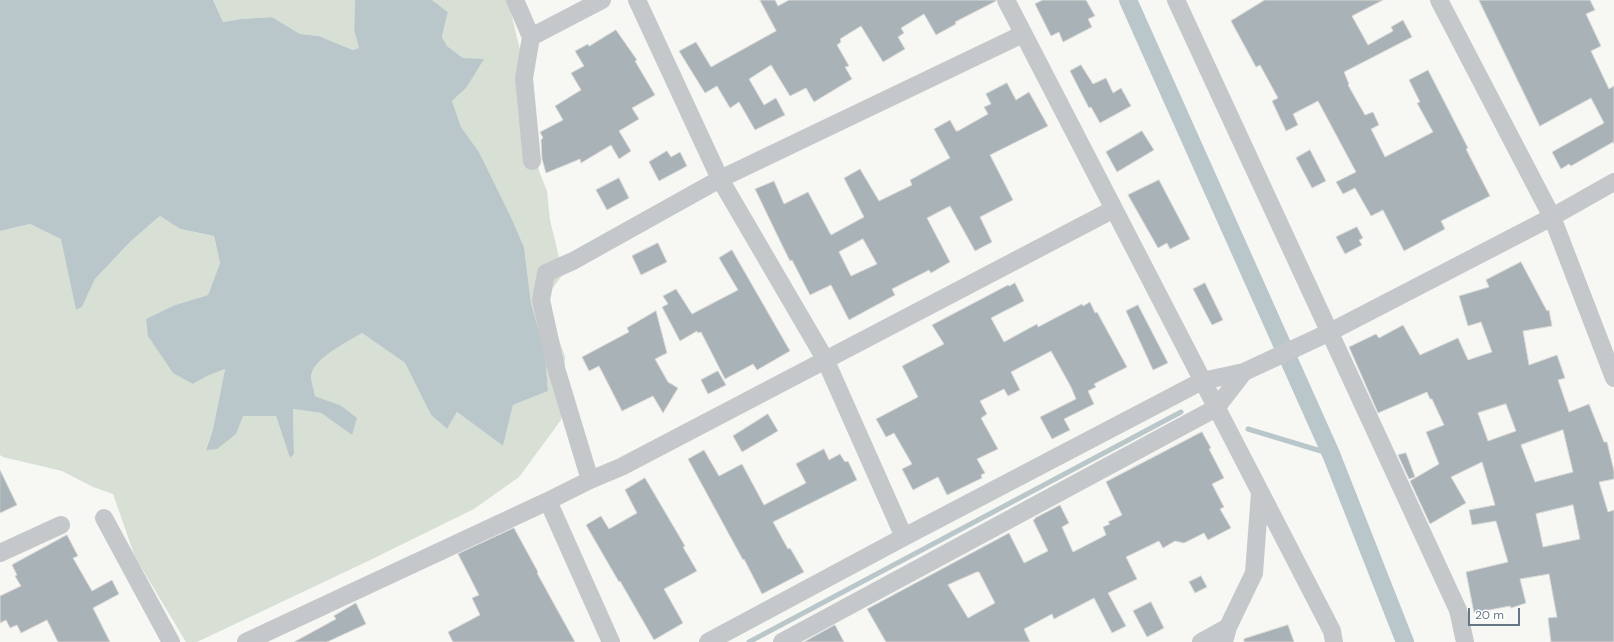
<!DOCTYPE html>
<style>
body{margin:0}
#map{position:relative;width:1614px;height:642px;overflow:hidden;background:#f7f7f4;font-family:"DM Sans",sans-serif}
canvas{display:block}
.scale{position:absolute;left:1468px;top:608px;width:52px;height:18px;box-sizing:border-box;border:2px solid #657786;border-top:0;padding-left:5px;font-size:12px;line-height:14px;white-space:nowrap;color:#657786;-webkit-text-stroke:3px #fff;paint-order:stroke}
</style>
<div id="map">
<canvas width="1614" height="642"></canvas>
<div class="scale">20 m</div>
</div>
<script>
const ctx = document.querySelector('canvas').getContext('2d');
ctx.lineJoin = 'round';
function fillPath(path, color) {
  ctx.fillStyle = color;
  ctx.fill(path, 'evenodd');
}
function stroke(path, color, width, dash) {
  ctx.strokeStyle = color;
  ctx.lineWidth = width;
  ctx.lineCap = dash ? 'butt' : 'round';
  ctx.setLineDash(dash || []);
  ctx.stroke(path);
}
const green = new Path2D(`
 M213,0H355L354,30L359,48L353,50L319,36L300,34L272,17L241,19L223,22Z
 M432,0H508L523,62L527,107L539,171L547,191L550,220L563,274L545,299L565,357L564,399L561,420L519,477L474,509L364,563L197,642H186L135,557L113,494L93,487L62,471L3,457L0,455V231L30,224L62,239L76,310L82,307L95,279L131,241L160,216L180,229L214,236L220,263L208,295L175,305L193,384L207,376L225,369L213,429L206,449L243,416H276L290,457L294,454L293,409L321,413L352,435L340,405L315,396C314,390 312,384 311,378C311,359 348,342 362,333L405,363L431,415L447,429L457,412L503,446L513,405L548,391L545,353L531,303L524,247L511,217L479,152L461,127L452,101L466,88L463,58L447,46L442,38L448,12Z`);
const water = new Path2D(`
 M0,0H213L223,22L241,19L272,17L300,34L319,36L353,50L359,48L354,30L355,0H432L448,12L442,37L447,46L463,58L484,59L466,88L452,101L461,127L479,152L511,217L524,247L531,303L545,353L548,391L513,405L503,446L457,412L447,429L431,415L405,363L362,333C348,342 311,359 311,378C312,384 314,390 315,396L340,405L357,418L352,435L321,413L293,409L294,454L290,458L276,416H243L236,434L217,449L206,450L213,429L225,369L207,376L193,384L173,373L148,336L146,319L175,305L208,295L220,263L214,236L180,229L160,216L131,241L95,279L82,307L76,310L61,239L30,224L0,231Z`);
const stream = new Path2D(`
 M1248,429L1331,454
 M749,642L1181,412`);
const canal = new Path2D(`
 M1128,0L1331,454L1405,642`);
const building = new Path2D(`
 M760,0H775L778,6L789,0H996V1L955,22L956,24L936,35L924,14L901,28L904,33L898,37L905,49L883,62L861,26L840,39L841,42L837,45L849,66L845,67L852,79L814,102L806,88L790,96L771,65L749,79L764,105L776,98L785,115L755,130L739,102L730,108L717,86L705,93L679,51L696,42L711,67L776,31Z
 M1043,0H1086L1095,16L1088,19L1092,27L1063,42L1059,32L1051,36L1035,4Z
 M1265,0H1383L1352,16L1368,45L1393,31L1391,27L1403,20L1412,37L1344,72L1349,84L1348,85L1365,115L1373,112L1379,125L1371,129L1385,157L1433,132L1417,103L1420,102L1409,80L1428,70L1468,148L1466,149L1490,196L1441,221L1445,229L1404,251L1383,210L1371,216L1355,188L1343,194L1336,182L1356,172L1318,101L1293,114L1298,125L1286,131L1272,101L1278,98L1260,65L1256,67L1231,21Z
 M1479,0H1590L1595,10L1586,14L1601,46L1591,51L1609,89L1614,86V144L1613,142L1571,166L1569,164L1561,169L1552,152L1604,123L1591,98L1540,126Z
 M616,30L637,60L635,61L655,95L632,108L639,119L619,131L631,151L619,159L611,145L581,163L580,159L546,173L542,159L541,140L543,138L540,132L563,120L555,106L581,90L571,73L584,66L575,51L588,44L589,46Z
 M1081,65L1093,84L1106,78L1113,93L1121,88L1131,106L1100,123L1091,107L1089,108L1070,71Z
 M1007,83L1016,100L1029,92L1048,126L990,155L1013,200L980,217L992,242L975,251L950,206L927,218L950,262L931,273L929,270L892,289L895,295L849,320L831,285L810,295L792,260L790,261L782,245L755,189L774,181L784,204L808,192L831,235L864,217L844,178L860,169L879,201L912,185L910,180L950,158L934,129L950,120L956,131H958L988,114L984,107L991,104L986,94ZM863,239L877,264L851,276L839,252Z
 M1142,131L1154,150L1117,172L1106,152Z
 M1310,150L1326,181L1312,188L1296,158Z
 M667,151L671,157L680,152L687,166L659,181L649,162Z
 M619,178L629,198L607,210L596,190Z
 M1159,180L1190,239L1170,249L1167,243L1158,248L1128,195Z
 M1357,227L1363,238L1359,240L1362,245L1345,254L1336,237Z
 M658,243L667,262L641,275L632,256Z
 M732,250L790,351L757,370L753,364L725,379L701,332L698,333L697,331L680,341L662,307L668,304L663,296L676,289L692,314L738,290L719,258Z
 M1521,262L1547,311L1549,310L1552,326L1523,331L1529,365L1557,355L1565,378L1558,380L1569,412L1589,404L1604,442H1607L1614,471V479L1599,482L1608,512L1614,510V642H1551L1548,618L1557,617L1549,574L1520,579L1526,603L1511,608L1510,606L1474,613L1466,572L1508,562L1496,521L1472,525L1469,510L1495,505L1482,462L1451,477L1466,503L1430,524L1410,481L1439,464L1426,432L1444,425L1432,399H1430L1427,392L1378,413L1349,347L1376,334L1379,338L1403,325L1420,355L1458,338L1468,360L1492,352L1481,322L1468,326L1459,296L1489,287L1486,280ZM1506,404L1516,431L1488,441L1478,413ZM1563,430L1573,472L1535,482L1521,445ZM1573,505L1580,539L1543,547L1536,514Z
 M1015,283L1024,301L991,318L1004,342L1037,324L1038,327L1082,304L1083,306L1090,302L1095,313L1097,312L1127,367L1094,384L1096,387L1088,391L1094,404L1064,419L1070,430L1052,439L1040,417L1076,399L1071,387L1051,351L1011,372L1020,390L1008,396L1004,389L980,401L987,414L981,418L998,449L977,459L985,473L981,475L982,478L947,495L938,477L913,490L902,469L912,464L894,433L886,437L876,419L918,397L902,366L944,344L932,325L1008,285L1009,286Z
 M1205,283L1223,320L1212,325L1193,289Z
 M1138,305L1168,363L1153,370L1126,311Z
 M656,311L667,353L655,359L668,382L678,388L663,413L653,396L622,411L599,366L589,371L582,357L629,332L627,328Z
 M718,371L726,385L708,394L701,380Z
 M768,414L778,431L742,452L733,436Z
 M1202,432L1211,448L1209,449L1224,478L1212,484L1224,507L1220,509L1231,528L1208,540L1204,533L1184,543L1175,541L1163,548L1159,541L1126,557L1137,579L1108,593L1126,626L1112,633L1094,598L1054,619L1052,614L1024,629L1030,642H886L867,609L1009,533L1024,563L1048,551L1033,520L1035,519V518L1060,505L1069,523L1062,527L1073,552L1106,535L1103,527L1110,524L1108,522L1122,515L1106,482ZM977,572H979L995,603L968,618L948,585Z
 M824,449L829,460L840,454L845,462L848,461L857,480L773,522L788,549L790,548L804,572L762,594L744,559L743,560L725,527L688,459L704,450L719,476L742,464L764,505L806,483L796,464Z
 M1406,453L1415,477L1409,479L1398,455Z
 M0,470L17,505L0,513Z
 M645,478L685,546L683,547L697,571L664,589L683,623L654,640L620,581L619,582L586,525L601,516L609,529L637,513L625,490Z
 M514,528L538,572L537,573L575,642H453L448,632L480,615L472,598L479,595L458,554Z
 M67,535L78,556L73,558L92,591L112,580L119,594L93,608L110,642H58L47,620L21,633L17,625L10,628L6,620L0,623V596L21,586L15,576L17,575L12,565Z
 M1201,576L1207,587L1195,593L1189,582Z
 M1151,602L1164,628L1147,637L1133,611Z
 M356,603L366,624L327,642H294L336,619L334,616Z
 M835,625L844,642H804Z
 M1288,625L1294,642H1244V639Z`);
const minor = new Path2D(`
 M515,0L531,37L524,78L532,161
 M637,0L720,179L825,359L904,537
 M1006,0L1332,631L1334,642
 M1176,0L1458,610L1465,642
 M531,37L602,0
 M1614,182L1552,217L1614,378
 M590,480L556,368L541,300L546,273L573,261L720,179L1023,34
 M548,501L611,642
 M104,518L171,642
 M0,553L61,525
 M246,642L548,501L590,480L621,467L1114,209
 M708,642L904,537L1202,381L1244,372L1330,332L1552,217L1439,0
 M782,642L1216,408L1244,372
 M1201,642L1228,627
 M1224,642L1228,627L1254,573L1260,493`);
fillPath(green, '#d8dfd5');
fillPath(water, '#bac7ca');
stroke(stream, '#bac7ca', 5);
stroke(canal, '#bac7ca', 18);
fillPath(building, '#a9b2b7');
stroke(building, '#d9d9d6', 1);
stroke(minor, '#c4c8cb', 18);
</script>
